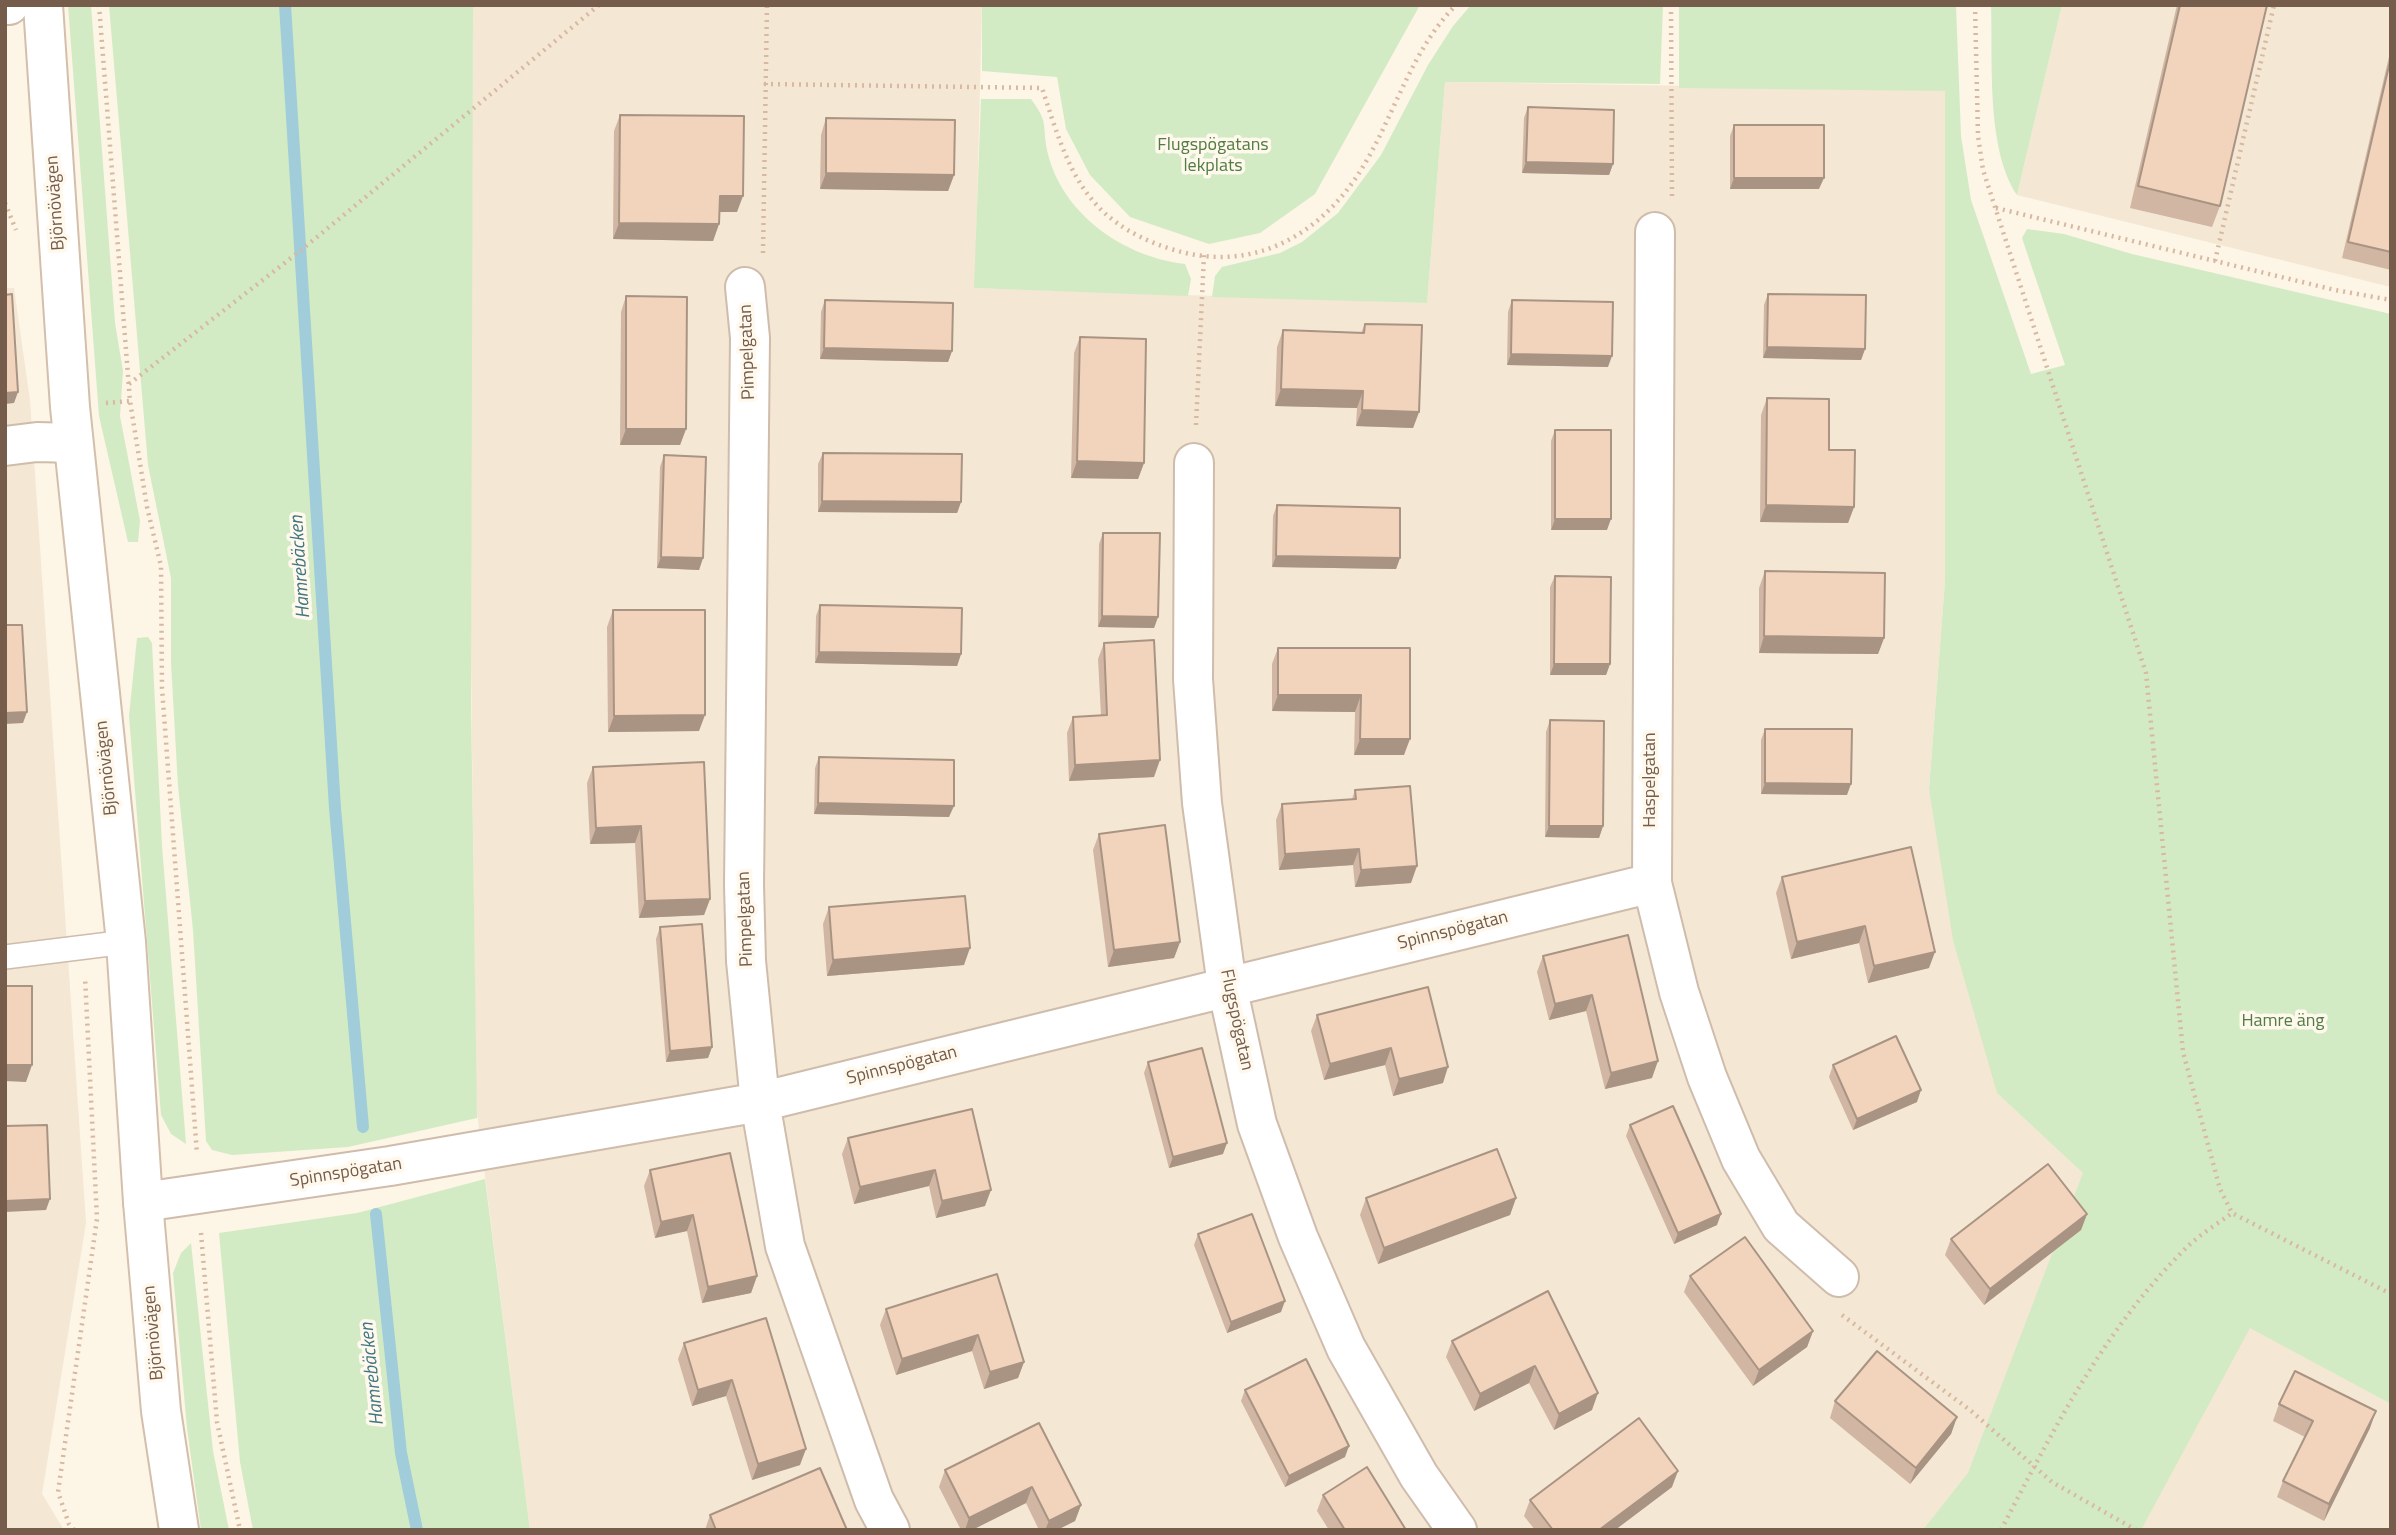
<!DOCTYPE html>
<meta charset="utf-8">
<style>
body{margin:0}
#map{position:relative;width:2396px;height:1535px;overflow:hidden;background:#fdf5e6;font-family:"Titillium Web",sans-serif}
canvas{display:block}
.frame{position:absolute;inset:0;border:7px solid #765c4a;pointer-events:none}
</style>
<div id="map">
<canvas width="2396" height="1535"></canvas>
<div class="frame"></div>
</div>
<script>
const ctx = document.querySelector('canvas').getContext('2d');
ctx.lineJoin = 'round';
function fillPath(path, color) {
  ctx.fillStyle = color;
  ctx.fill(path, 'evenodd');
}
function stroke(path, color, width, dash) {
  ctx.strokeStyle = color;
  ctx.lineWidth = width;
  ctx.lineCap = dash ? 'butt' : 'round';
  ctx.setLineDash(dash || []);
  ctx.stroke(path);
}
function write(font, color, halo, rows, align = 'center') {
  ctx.font = font + ' "Titillium Web",sans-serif';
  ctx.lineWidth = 7;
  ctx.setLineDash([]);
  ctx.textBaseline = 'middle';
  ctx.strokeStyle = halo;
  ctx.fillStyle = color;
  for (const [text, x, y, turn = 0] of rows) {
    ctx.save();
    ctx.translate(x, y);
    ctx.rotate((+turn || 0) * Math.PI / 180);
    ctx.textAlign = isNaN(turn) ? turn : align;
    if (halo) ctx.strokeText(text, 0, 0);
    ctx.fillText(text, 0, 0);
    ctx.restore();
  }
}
const residential = new Path2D(`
 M473,5H982L975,288L1427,303L1445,82L1945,90V581L1929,789L1997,1093L2250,1327L2391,1404V1530H530L476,1105L469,468Z
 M2062,5H2391V287L2017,195Z
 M5,288H14L30,401L86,1223L42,1494L64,1530H5Z`);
const green = new Path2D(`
 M68,5H91L115,323L123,371L120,416L140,521L138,542H128L99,416Z
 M109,5H473L471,699L477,1118L348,1147L232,1155L212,1150L206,1141L193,930L178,786L171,663V578L148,465Z
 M982,5H1420L1315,194L1260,233L1209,244L1130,217L1090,175L1066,129L1057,77L982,71Z
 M1471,5H1663L1660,84L1445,82L1427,303L1212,297L1215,276L1222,267L1280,253L1302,242L1338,213L1381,155L1428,65L1453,26Z
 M1679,5H1956L1961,136L1971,200L2031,374L2065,365L2022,238L2027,229L2064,234L2132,254L2391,314V1404L2250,1328L2141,1530H1923L1968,1473L2083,1173L1997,1093L1953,940L1929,789L1945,581V91L1679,88Z
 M1991,5H2062L2017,195C1986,148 1993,62 1991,5Z
 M981,99H1031C1049,123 1042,124 1047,150C1061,214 1124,257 1185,264L1191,279L1188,296L974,288Z
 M148,637L152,643L162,846L186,1144L171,1134L161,1115L129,716L137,638Z
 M485,1179L530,1530H253L240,1462L219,1233L357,1213Z
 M191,1243L213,1451L229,1530H201L187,1428L173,1273L181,1253Z`);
const stream = new Path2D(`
 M285,5L335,808L363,1127
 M376,1214L401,1453L417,1530`);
const path = new Path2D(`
 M99,5L130,401L147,507L161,566L162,688L197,1154
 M1671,5L1672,197
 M1975,5L1978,136L1983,170L2146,673L2183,1052L2220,1189L2232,1213L2391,1294
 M764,84L1042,88C1068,168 1083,221 1171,249C1250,274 1318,238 1361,170C1394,117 1411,50 1456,5
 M5,203L16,230
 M1996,208L2335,290L2391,300
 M763,253L767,5
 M2215,261L2274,5
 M129,384L300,251L599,5
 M106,403L130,401
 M1196,425L1204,255
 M201,1233L217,1422L240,1530
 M1842,1315L1970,1410L2052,1482L2136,1530
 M74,1530L69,1524L58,1492L97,1219L85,977
 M2001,1530C2053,1430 2105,1328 2185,1249C2199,1235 2217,1224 2232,1213`);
const lane = new Path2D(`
 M5,957L126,942`);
const street = new Path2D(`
 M5,5H9
 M1655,232L1652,883L1679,992L1707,1077L1741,1159L1781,1226L1839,1277
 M745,287L750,338L744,885L746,961L760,1102L785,1246L874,1500L890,1530
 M5,446L37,442L73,443
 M1194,463L1193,679L1202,803L1227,986L1257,1124L1298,1237L1346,1348L1419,1476L1457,1530
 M143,1202L390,1166L760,1102L1652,883`);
const secondary = new Path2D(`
 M43,5L70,407L126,942L143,1202L161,1411L179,1530`);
const wall = new Path2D(`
 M2177,5H2267L2220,206L2212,227L2130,208Z
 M2391,48V270L2342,258Z
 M1528,107L1613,164L1609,175L1522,173L1524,118Z
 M620,115L737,212H720L719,224L713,241L613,239L614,131Z
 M826,118L954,175L948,191L820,189L821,135Z
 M1734,125L1819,189H1730V136Z
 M1768,294L1865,349L1861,360L1763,358L1764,305Z
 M626,296L686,429L680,445H620L621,312Z
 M825,300L952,351L948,362L820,359L821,312Z
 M1512,300L1608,367L1507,365L1508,312Z
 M1365,324L1419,412L1413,428L1356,426L1357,408L1275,406L1277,347L1283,330L1361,333Z
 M1080,337L1144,463L1138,479L1071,478L1074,353Z
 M1767,398L1829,450L1854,507L1848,523L1760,522L1761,415Z
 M1555,430L1607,530H1551V441Z
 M823,453L961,502L957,513L818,512V464Z
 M664,455L703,558L699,570L657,568L660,467Z
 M1277,505L1400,558L1396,569L1272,567L1273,516Z
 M1103,533L1158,617L1154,628L1098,627L1099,544Z
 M1765,571L1884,638L1878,654L1759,653V588Z
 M1555,576L1610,664L1606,675H1550V587Z
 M820,605L961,654L957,666L815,663L816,616Z
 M613,610L699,731L608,732L607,627Z
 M1104,643L1154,777L1069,781L1067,733L1073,717L1101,715L1098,659Z
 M1278,648H1410L1404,755H1354L1355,712L1272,711V664Z
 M1550,720L1603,826L1599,838L1545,837L1546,732Z
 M1765,729L1847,795L1761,794V740Z
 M819,757L949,817L814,814L815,768Z
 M593,767L710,899L704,915L639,918L635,843L590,844L587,783Z
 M1355,790L1411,883L1355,887L1353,865L1279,870L1276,820L1282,804L1352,799Z
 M1099,834L1180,942L1174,958L1108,967L1093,850Z
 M1911,847L1929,968L1868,983L1859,943L1791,959L1776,893L1782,877Z
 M829,907L964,965L827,976L823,924Z
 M660,927L712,1047L708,1058L666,1062L656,939Z
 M1628,935L1652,1078L1605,1089L1586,1011L1549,1020L1537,972L1543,956Z
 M1428,987L1443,1083L1393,1096L1385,1065L1324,1080L1311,1031L1317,1015Z
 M1148,1062L1223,1154L1169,1168L1144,1073Z
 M1833,1065L1917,1102L1853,1130L1829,1077Z
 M972,1109L985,1206L936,1218L929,1186L854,1204L842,1154L848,1138Z
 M1630,1125L1717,1225L1674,1244L1626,1136Z
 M650,1170L757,1276L751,1293L702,1303L687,1231L655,1238L644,1186Z
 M1366,1198H1516L1510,1215L1378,1264L1360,1215Z
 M2087,1214L2081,1230L1984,1305L1945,1255L1951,1239Z
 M1198,1234L1281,1312L1227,1333L1194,1245Z
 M997,1274L1024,1362L1018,1378L984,1389L972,1351L896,1375L880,1325L886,1309Z
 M1690,1276L1813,1331L1807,1347L1753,1386L1684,1292Z
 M1548,1291L1592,1410L1554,1430L1529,1383L1474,1411L1446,1357L1452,1341Z
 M766,1318L800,1465L752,1480L726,1396L692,1406L678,1359L684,1343Z
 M1245,1390L1345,1457L1285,1487L1241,1401Z
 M1835,1401L1957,1417L1951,1434L1910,1484L1830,1418Z
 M2279,1404L2370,1428L2324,1521L2277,1497L2283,1481L2305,1437L2273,1421Z
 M1039,1423L1081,1505L1075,1521L1057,1530H1039L1026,1503L972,1530H961L939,1487L945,1470Z
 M1672,1487L1615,1530H1535L1524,1516L1530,1500Z
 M1323,1495L1406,1530H1329L1317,1511Z
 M710,1515L847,1530H705Z`);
const shadedWall = new Path2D(`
 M1526,162L1613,164L1609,175L1522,173Z
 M826,173L954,175L948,191L820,189Z
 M1734,178H1824L1819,189H1730Z
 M720,196H743L737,212H714Z
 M619,223L719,224L713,241L613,239Z
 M1767,347L1865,349L1861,360L1763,358Z
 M824,348L952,351L948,362L820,359Z
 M1511,354L1612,356L1608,367L1507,365Z
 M1281,389L1363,391L1357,408L1275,406Z
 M18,392L14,403L5,404V393Z
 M1362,410L1419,412L1413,428L1356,426Z
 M626,429H686L680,445H620Z
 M1077,461L1144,463L1138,479L1071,478Z
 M822,501L961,502L957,513L818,512Z
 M1766,505L1854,507L1848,523L1760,522Z
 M1555,519H1611L1607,530H1551Z
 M1276,556L1400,558L1396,569L1272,567Z
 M661,557L703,558L699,570L657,568Z
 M1102,616L1158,617L1154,628L1098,627Z
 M1764,636L1884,638L1878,654L1759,653Z
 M819,652L961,654L957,666L815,663Z
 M1554,664H1610L1606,675H1550Z
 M1278,695H1361L1355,712L1272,711Z
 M27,712L23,723L5,724V713Z
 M705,715L699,731L608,732L614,716Z
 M1360,739H1410L1404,755H1354Z
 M1160,760L1154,777L1069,781L1075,765Z
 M1765,783L1851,784L1847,795L1761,794Z
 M818,803L954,806L949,817L814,814Z
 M641,826L635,843L590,844L596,828Z
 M1549,826H1603L1599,838L1545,837Z
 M1359,849L1353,865L1279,870L1285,854Z
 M1417,866L1411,883L1355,887L1361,870Z
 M710,899L704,915L639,918L645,901Z
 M1865,926L1859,943L1791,959L1797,942Z
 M1180,942L1174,958L1108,967L1114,950Z
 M970,948L964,965L827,976L833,960Z
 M1935,952L1929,968L1868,983L1874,966Z
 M1592,995L1586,1011L1549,1020L1555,1004Z
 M712,1047L708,1058L666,1062L670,1051Z
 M1391,1048L1385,1065L1324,1080L1330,1064Z
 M1658,1061L1652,1078L1605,1089L1611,1073Z
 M5,1065H32L26,1082L5,1081Z
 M1448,1067L1443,1083L1393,1096L1399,1079Z
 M1921,1090L1917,1102L1853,1130L1857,1119Z
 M1227,1143L1223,1154L1169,1168L1173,1157Z
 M935,1170L929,1186L854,1204L860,1187Z
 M991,1190L985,1206L936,1218L942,1201Z
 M1516,1198L1510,1215L1378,1264L1384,1248Z
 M50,1199L46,1210L5,1212V1201Z
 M1721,1214L1717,1225L1674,1244L1678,1233Z
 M2087,1214L2081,1230L1984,1305L1990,1289Z
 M693,1215L687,1231L655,1238L661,1222Z
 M757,1276L751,1293L702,1303L708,1287Z
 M1285,1301L1281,1312L1227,1333L1231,1322Z
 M1813,1331L1807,1347L1753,1386L1759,1370Z
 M978,1335L972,1351L896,1375L902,1359Z
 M1024,1362L1018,1378L984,1389L990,1372Z
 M1535,1366L1529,1383L1474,1411L1480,1394Z
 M732,1380L726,1396L692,1406L698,1390Z
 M1598,1393L1592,1410L1554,1430L1559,1414Z
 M2376,1411L2370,1428L2324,1521L2329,1504Z
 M1957,1417L1951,1434L1910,1484L1916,1468Z
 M1349,1446L1345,1457L1285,1487L1289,1476Z
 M806,1449L800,1465L752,1480L758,1464Z
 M1678,1471L1672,1487L1615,1530H1599Z
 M1032,1487L1026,1503L972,1530H965L969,1518Z
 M1081,1505L1075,1521L1057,1530H1045L1049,1521Z`);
const building = new Path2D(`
 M2180,5H2267L2220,206L2138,186Z
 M2391,57V252L2348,242Z
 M1528,107L1614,110L1613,164L1526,162Z
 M620,115L744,116L743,196H720L719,224L619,223Z
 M826,118L955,120L954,175L826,173Z
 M1734,125H1824V178H1734Z
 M12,294L18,392L5,393V295Z
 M1768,294L1866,295L1865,349L1767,347Z
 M626,296L687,297L686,429H626Z
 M825,300L953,303L952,351L824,348Z
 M1512,300L1613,302L1612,356L1511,354Z
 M1365,324L1422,325L1419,412L1362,410L1363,391L1281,389L1283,330L1364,333Z
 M1080,337L1146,339L1144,463L1077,461Z
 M1767,398L1829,399V450H1855L1854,507L1766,505Z
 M1555,430H1611V519H1555Z
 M823,453L962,454L961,502L822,501Z
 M664,455L706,457L703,558L661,557Z
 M1277,505L1400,508V558L1276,556Z
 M1103,533H1160L1158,617L1102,616Z
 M1765,571L1885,573L1884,638L1764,636Z
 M1555,576L1611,577L1610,664H1554Z
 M820,605L962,608L961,654L819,652Z
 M613,610H705V715L614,716Z
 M5,625H22L27,712L5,713Z
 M1154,640L1160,760L1075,765L1073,717L1107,715L1104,643Z
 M1278,648H1410V739H1360L1361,695H1278Z
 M1550,720L1604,721L1603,826H1549Z
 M1765,729H1852L1851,784L1765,783Z
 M819,757L954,760V806L818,803Z
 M704,762L710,899L645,901L641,826L596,828L593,767Z
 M1410,786L1417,866L1361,870L1359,849L1285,854L1282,804L1356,799L1355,790Z
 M1165,825L1180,942L1114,950L1099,834Z
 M1911,847L1935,952L1874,966L1865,926L1797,942L1782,877Z
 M965,896L970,948L833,960L829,907Z
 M702,924L712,1047L670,1051L660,927Z
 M1628,935L1658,1061L1611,1073L1592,995L1555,1004L1543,956Z
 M5,986H32V1065H5Z
 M1428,987L1448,1067L1399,1079L1391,1048L1330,1064L1317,1015Z
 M1896,1036L1921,1090L1857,1119L1833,1065Z
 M1202,1048L1227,1143L1173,1157L1148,1062Z
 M1673,1106L1721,1214L1678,1233L1630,1125Z
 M972,1109L991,1190L942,1201L935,1170L860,1187L848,1138Z
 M47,1125L50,1199L5,1201V1126Z
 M1497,1149L1516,1198L1384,1248L1366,1198Z
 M730,1153L757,1276L708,1287L693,1215L661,1222L650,1170Z
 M2048,1164L2087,1214L1990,1289L1951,1239Z
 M1252,1214L1285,1301L1231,1322L1198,1234Z
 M1745,1237L1813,1331L1759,1370L1690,1276Z
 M997,1274L1024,1362L990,1372L978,1335L902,1359L886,1309Z
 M1548,1291L1598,1393L1559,1414L1535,1366L1480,1394L1452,1341Z
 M766,1318L806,1449L758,1464L732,1380L698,1390L684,1343Z
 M1877,1351L1957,1417L1916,1468L1835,1401Z
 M1306,1359L1349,1446L1289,1476L1245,1390Z
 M2295,1371L2376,1411L2329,1504L2283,1481L2313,1421L2279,1404Z
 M1639,1418L1678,1471L1599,1530H1553L1530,1500Z
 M1039,1423L1081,1505L1049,1521L1032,1487L969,1518L945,1470Z
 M1367,1467L1406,1530H1345L1323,1495Z
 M820,1468L847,1530H716L710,1515Z`);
const parkNames = [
 ["Flugspögatans",1213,146],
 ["lekplats",1213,167],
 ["Hamre äng",2283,1022]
];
const streetNames = [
 ["Björnövägen",56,203,-94],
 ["Pimpelgatan",748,352,-92],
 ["Björnövägen",107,768,-96],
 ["Haspelgatan",1651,780,-90],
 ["Pimpelgatan",746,919,-92],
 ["Spinnspögatan",1453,931,-14],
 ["Flugspögatan",1236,1020,78],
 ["Spinnspögatan",902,1066,-14],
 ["Spinnspögatan",346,1173,-9],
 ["Björnövägen",154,1333,-95]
];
const waterNames = [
 ["Hamrebäcken",301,567,-94],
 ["Hamrebäcken",373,1374,-96]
];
fillPath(residential, '#f4e7d4');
fillPath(green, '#d2ebc4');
stroke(stream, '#a0cdd9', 12);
stroke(lane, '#cfbcac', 26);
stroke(street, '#cfbcac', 42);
stroke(secondary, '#d4bfac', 42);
stroke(path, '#d8b8a0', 4.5, [2, 5]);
stroke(lane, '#fff', 23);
stroke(street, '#fff', 38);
stroke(secondary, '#fff', 38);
fillPath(wall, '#d0b6a3');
fillPath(shadedWall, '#a99484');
fillPath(building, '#f2d4bd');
stroke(building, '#a99484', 2);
write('18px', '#517c42', '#fff8ec', parkNames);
write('18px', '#765c4a', '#fff8ec', streetNames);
write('italic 19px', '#407583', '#fff8ec', waterNames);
</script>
